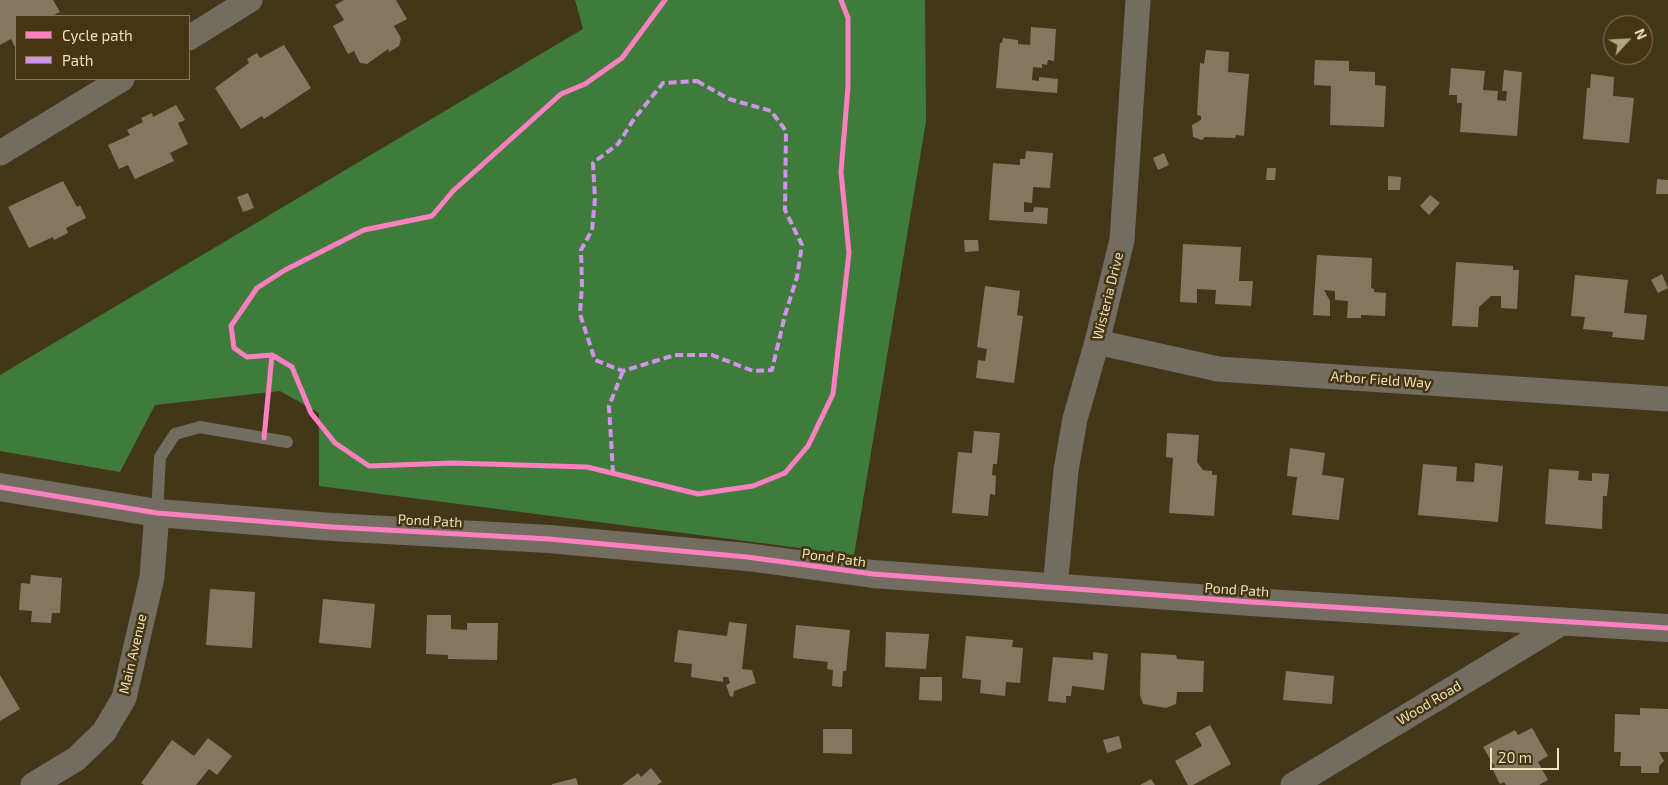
<!DOCTYPE html>
<style>
body{margin:0}
#map{position:relative;width:1668px;height:785px;overflow:hidden;background:#43371a;font-family:"Exo 2",sans-serif}
canvas{display:block}
.legend{position:absolute;left:15px;top:15px;width:175px;height:65px;box-sizing:border-box;background:#453513;border:1px solid #897958;margin:0;padding:6px 9px;list-style:none;font-size:15px;color:#efdfbf}
.legend li{display:flex;align-items:center;gap:10px;height:25px}
.legend b{width:25px;border:1px solid #897958}
.north{position:absolute;left:1603px;top:15px;width:50px;height:50px;box-sizing:border-box;background:#453513;border:1px solid #897958;border-radius:50%;rotate:65deg;font-size:14px;font-weight:700;line-height:20px;text-align:center;color:#efdfbf}
.north::after{content:'';display:block;margin:auto;width:18px;height:22px;background:#b3a485;clip-path:polygon(50% 0,100% 100%,50% 72%,0 100%)}
.scale{position:absolute;left:1490px;top:748px;width:69px;height:22px;box-sizing:border-box;border:2px solid #efdfbf;border-top:0;padding-left:6px;font-size:15px;line-height:18px;white-space:nowrap;color:#efdfbf;-webkit-text-stroke:4px #453513;paint-order:stroke}
</style>
<div id="map">
<canvas width="1668" height="785"></canvas>
<ul class="legend">
<li><b style="height:6px;background:#ff80c0"></b>Cycle path</li>
<li><b style="height:6px;background:#d193ec"></b>Path</li>
</ul>
<div class="north">N</div>
<div class="scale">20 m</div>
</div>
<script>
const ctx = document.querySelector('canvas').getContext('2d');
ctx.lineJoin = 'round';
function fillPath(path, color) {
  ctx.fillStyle = color;
  ctx.fill(path, 'evenodd');
}
function stroke(path, color, width, dash) {
  ctx.strokeStyle = color;
  ctx.lineWidth = width;
  ctx.lineCap = dash ? 'butt' : 'round';
  ctx.setLineDash(dash || []);
  ctx.stroke(path);
}
function write(font, color, halo, rows, align = 'center') {
  ctx.font = font + ' "Exo 2",sans-serif';
  ctx.lineWidth = 5;
  ctx.setLineDash([]);
  ctx.textBaseline = 'middle';
  ctx.strokeStyle = halo;
  ctx.fillStyle = color;
  for (const [text, x, y, turn = 0] of rows) {
    ctx.save();
    ctx.translate(x, y);
    ctx.rotate((+turn || 0) * Math.PI / 180);
    ctx.textAlign = isNaN(turn) ? turn : align;
    if (halo) ctx.strokeText(text, 0, 0);
    ctx.fillText(text, 0, 0);
    ctx.restore();
  }
}
const forest = new Path2D(`
 M575,0H925L926,121L854,555L319,486V413L280,391L155,405L120,472L0,451V375L583,29Z`);
const building = new Path2D(`
 M0,0H53L60,12L52,16H16V49L11,39L0,45Z
 M344,0H396L407,19L394,26L401,38L399,46L389,52L388,49L367,64L360,63L354,51L348,54L333,26L344,20L335,5Z
 M1031,27L1056,29L1054,61L1048,60L1047,65L1042,64V68L1033,67L1032,80L1039,81V77L1058,79L1057,93L996,88L1000,43H1002L1003,38L1018,40V44L1030,45Z
 M284,45L311,88L264,119L262,116L241,129L215,88L249,63L247,59L257,53L260,58Z
 M1206,50L1229,52L1228,72L1249,74L1244,136L1236,135L1235,138L1205,137L1202,140L1193,137L1192,125L1201,120V116L1197,115L1200,63L1204,64Z
 M1315,60L1349,61V71L1375,72V85L1386,86L1384,127L1330,125L1331,86L1314,85Z
 M1451,68L1485,71L1483,90L1498,91L1497,100L1506,101L1507,91H1502L1504,70L1522,72L1517,136L1460,132L1462,103H1457V95H1449Z
 M1591,74L1614,77L1613,96L1634,98L1629,143L1583,139L1587,88H1590Z
 M176,105L185,120L178,123L188,144L170,153L174,161L135,179L128,165L119,169L108,145L130,135L127,130L143,122L141,118L152,113L153,117Z
 M1026,151L1053,153L1050,188L1033,187L1032,203L1024,202V212H1033L1034,207L1048,208L1047,224L989,220L993,163L1020,165V159H1025Z
 M1164,153L1169,165L1158,170L1153,158Z
 M1267,168H1276L1275,180H1266Z
 M1388,176L1401,177L1400,190H1388Z
 M1657,179L1668,180V194H1656Z
 M63,181L77,207L80,205L86,218L66,228L68,233L54,240L53,237L29,248L8,207Z
 M248,193L254,208L243,212L237,197Z
 M1430,195L1440,203L1429,215L1420,206Z
 M964,240H978L979,251L965,252Z
 M1183,244L1241,247L1239,281H1253L1251,306L1215,304L1216,290L1197,289V303L1180,302Z
 M1317,255L1372,258L1371,288L1374,289V292L1386,293L1385,316L1361,315V318H1347L1348,301L1335,300V291L1324,290L1330,301V316L1313,315Z
 M1456,262L1513,266V270H1519L1517,309L1501,308V296H1491L1479,307L1478,327L1452,326Z
 M1662,274L1668,288L1658,293L1651,280Z
 M1575,275L1628,280L1624,313L1647,315L1644,340L1612,337L1613,332L1583,329L1585,317L1571,316Z
 M985,286L1020,291L1017,315L1023,316L1014,383L976,378L978,360L985,361L987,349L977,347Z
 M974,431L1000,433L997,464H993L992,475L996,476L995,495L990,494L988,516L952,513L958,452L972,453Z
 M1167,433L1199,435L1197,462L1203,470L1212,471V475H1217L1214,516L1169,513L1173,458L1166,457Z
 M1290,448L1325,453L1322,475L1344,478L1339,520L1292,515L1297,477L1287,476Z
 M1475,463L1503,466L1498,522L1418,515L1423,464L1457,467L1456,481L1474,482Z
 M1549,469L1579,471L1578,480L1592,481V473L1609,474L1607,496H1603L1602,529L1545,524Z
 M31,575L62,578L60,613H52L51,623L31,622L32,611L19,610L21,583L30,584Z
 M210,589L255,592L252,648L206,645Z
 M323,599L375,604L371,648L319,643Z
 M427,615H451V629L467,630V623H498L497,660L448,659V655L426,654Z
 M729,622L747,624L742,669L752,670L756,683L734,691L733,697L730,696L726,685L730,683L728,677H723V682L691,677L692,664L674,662L678,630L727,636Z
 M796,625L850,630L846,671H843L842,687L832,686L833,670L827,669L828,662L793,658Z
 M886,632L929,634L926,669L885,667Z
 M966,636L1013,640L1012,647L1023,648L1020,683L1006,682L1005,696L980,693L981,680L962,678Z
 M1093,652L1108,654L1104,690L1072,686L1071,696H1066V703L1048,701L1053,657L1093,660Z
 M1141,653L1176,655L1177,659L1204,661L1203,692H1177L1176,704L1166,708L1143,704L1140,695Z
 M1286,671L1334,676L1332,704L1283,700Z
 M0,675L20,709L0,721Z
 M920,677H942V701L919,700Z
 M1640,708L1668,709V752H1659L1664,761L1659,766V773H1641V766H1620L1621,752H1614L1615,714L1640,715Z
 M1210,725L1231,764L1193,785H1188L1175,761L1202,746L1195,733Z
 M1532,728L1548,756L1538,762L1548,780L1539,785H1506L1504,782L1500,784L1492,768L1495,767L1483,747L1515,730L1518,735Z
 M823,729H852V754L823,753Z
 M1119,736L1122,748L1107,753L1103,740Z
 M208,738L232,756L217,775L209,769L196,785H144L141,783L172,740L194,756Z
 M651,768L662,782L657,785H622L638,773L641,777Z
 M576,778L578,785H552V784Z
 M1151,779L1155,785H1140Z`);
const service = new Path2D(`
 M157,513L160,457L175,434L200,427L287,442`);
const minor = new Path2D(`
 M189,38L250,0
 M0,153L122,79
 M1097,342L1218,369L1668,399
 M1055,588L1066,470L1075,419L1097,342L1122,240L1138,0
 M33,785L76,759L104,732L124,698L152,577L157,513
 M1293,785L1565,621`);
const tertiary = new Path2D(`
 M0,487L157,513L332,527L549,539L747,557L873,574L1251,602L1668,628`);
const quiet = new Path2D(`
 M697,81L729,99L771,111L786,131L785,210L802,245L797,277L785,315L772,370L753,371L712,355H675L623,371L595,360L580,314L582,285L581,250L592,230L595,199L593,163L618,144L634,119L663,83Z
 M613,473L609,406L623,371`);
const cycleway = new Path2D(`
 M665,0L622,58L585,84L561,94L453,191L432,216L364,230L285,270L257,288L231,326L234,348L247,357L272,355L292,367L311,413L335,443L369,466L453,463L587,467L698,494L753,486L785,473L808,446L833,394L849,253L841,172L848,87V18L841,0
 M264,438L272,355
 M0,487L157,513L332,527L549,539L747,557L873,574L1251,602L1668,628`);
const streetNames = [
 ["Wisteria Drive",1108,296,-76],
 ["Arbor Field Way",1381,380,4],
 ["Pond Path",430,521,3],
 ["Pond Path",834,558,8],
 ["Pond Path",1237,590,4],
 ["Main Avenue",133,654,-77],
 ["Wood Road",1429,703,-31]
];
fillPath(forest, '#3f7c3c');
fillPath(building, '#86765f');
stroke(service, '#736d61', 12);
stroke(minor, '#736d61', 25);
stroke(tertiary, '#736d61', 28);
stroke(quiet, '#d193ec', 4, [8, 4]);
stroke(cycleway, '#ff80c0', 5);
write('14px', '#efdfbf', '#453513', streetNames);
</script>
